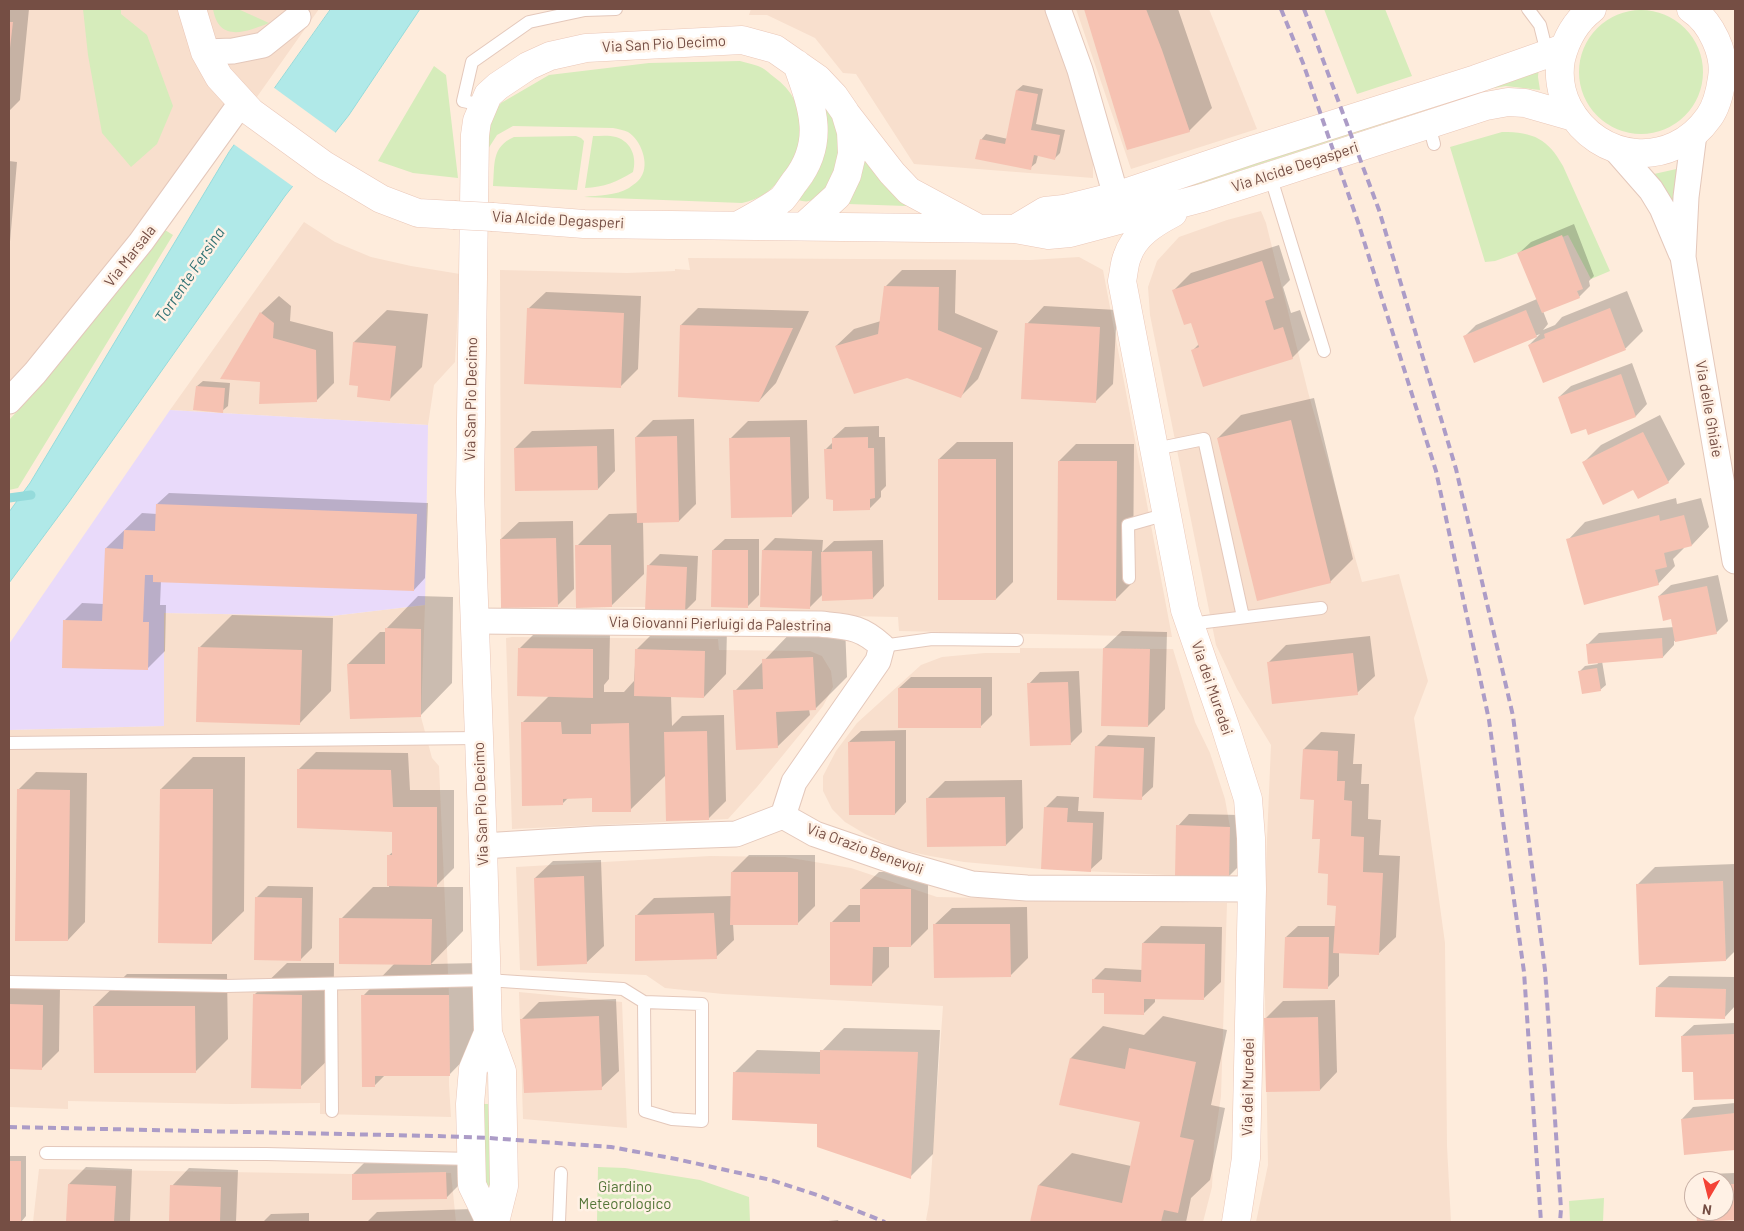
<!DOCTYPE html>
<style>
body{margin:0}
#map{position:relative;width:1744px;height:1231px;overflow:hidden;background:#feecdc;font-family:Barlow,sans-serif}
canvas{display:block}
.frame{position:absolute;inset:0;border:10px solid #754e44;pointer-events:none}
.north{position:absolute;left:1684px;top:1171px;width:50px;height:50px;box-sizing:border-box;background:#fff1e5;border:1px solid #c8b0a5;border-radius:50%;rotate:188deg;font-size:14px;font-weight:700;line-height:20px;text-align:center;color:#754e44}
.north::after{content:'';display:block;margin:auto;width:18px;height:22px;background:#f44336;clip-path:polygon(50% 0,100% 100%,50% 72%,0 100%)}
</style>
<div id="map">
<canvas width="1744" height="1231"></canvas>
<div class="frame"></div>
<div class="north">N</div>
</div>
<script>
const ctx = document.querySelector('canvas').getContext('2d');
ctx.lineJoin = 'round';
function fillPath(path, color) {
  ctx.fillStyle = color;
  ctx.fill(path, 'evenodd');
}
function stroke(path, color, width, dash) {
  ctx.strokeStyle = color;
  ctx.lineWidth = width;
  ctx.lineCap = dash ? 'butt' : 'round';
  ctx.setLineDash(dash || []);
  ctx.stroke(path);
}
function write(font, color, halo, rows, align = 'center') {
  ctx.font = font + ' Barlow,sans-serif';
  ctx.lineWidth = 5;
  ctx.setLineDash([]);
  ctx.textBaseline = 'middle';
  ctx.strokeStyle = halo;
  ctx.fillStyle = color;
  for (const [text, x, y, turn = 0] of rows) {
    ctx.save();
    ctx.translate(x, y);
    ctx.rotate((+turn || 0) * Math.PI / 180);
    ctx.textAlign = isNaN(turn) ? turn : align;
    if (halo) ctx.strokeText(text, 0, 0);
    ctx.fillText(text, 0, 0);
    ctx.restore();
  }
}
const residential = new Path2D(`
 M9,9H319L211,162L35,389L9,416Z
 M751,9H1049L1098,157L1093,160V178L914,164L856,74L843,73L815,38L767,15H749Z
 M1076,9H1209L1257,129L1131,169Z
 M1261,211L1266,223L1308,392L1362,582L1399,574L1428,681L1414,718L1445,943L1447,1146L1451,1222H1256L1268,1165L1265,999L1263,934L1271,745L1237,689L1216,645L1150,315L1148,287L1157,261L1179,237L1227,220Z
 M304,222L335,242L371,257L411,266L460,274L455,362L434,385L428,425L170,410Z
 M1079,257L1103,270L1172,637L899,631L898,617L685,613L645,607L501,608L500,270L627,273L675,271V269L690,270L688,258L1031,260Z
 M425,605L421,717L432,758L439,766L449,995V1085L451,1117L320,1114V1103L231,1104L68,1101V1109L9,1107V730L163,726V613L332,616Z
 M512,637L718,639L719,650L810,651L822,656L831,671L833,687L823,706L757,787L728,819L512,829L506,638Z
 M1020,648L1173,649L1195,722L1210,753L1225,799L1230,827L1229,878L1041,869L964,862L930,856L897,849L865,834L845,822L832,809L823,791V776L836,751L857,723L921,665L942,657L985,653H1020Z
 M710,856L785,857L851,868L937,897L1227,903L1221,1096L1214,1144L1212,1187L1203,1222H930L926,1220L929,1204L943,1006L723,994L665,988L646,975L520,970L516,867Z
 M519,992L622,1002L627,1128L523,1119Z
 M39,1169L352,1174L451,1173L456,1222H33Z`);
const education = new Path2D(`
 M170,410L428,425L425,605L332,616L164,613V726L9,730V644Z`);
const green = new Path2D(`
 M83,9H121V14L147,35L173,106L157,144L131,167L102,133L88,55Z
 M213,9H238L269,23C246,32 219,43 213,9Z
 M1324,9H1385L1412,76L1357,94Z
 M1579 72a62 62 0 1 1 124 0a62 62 0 1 1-124 0Z
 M740,61C746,63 753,64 758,66C764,68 769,73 774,77C810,103 811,149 780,180C768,193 759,199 742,203L584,197C598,195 616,196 629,188C633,185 639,181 641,177C650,164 641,140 628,132C624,130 618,129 613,128L513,126L497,135L488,149L491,117L501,103L549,75L649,63Z
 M1539,65L1538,77L1540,90L1506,86L1488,89Z
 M434,66L446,75L458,178L413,173L378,161Z
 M1472,95L1162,196L1160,190Z
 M823,102L832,108C834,119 843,140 841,150C839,165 826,197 809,201C806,202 802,201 798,200C801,194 808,189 812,182C827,157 829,129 823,102Z
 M1502,132C1534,132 1548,139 1563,166L1610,271L1591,279L1568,235L1495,261L1485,262L1450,147Z
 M576,136L581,138L584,141L577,190L493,186C495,165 491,147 514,137Z
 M593,136C600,136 609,135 616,137C632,142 637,158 633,172C617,182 604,187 585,188Z
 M864,160H868L907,201L906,206L848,204L861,178Z
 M1681,168L1675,208L1654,174Z
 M165,230L173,235L18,488L9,490V420L39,388Z
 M479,1104H496V1192H484Z
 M598,1167L625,1168L700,1180L749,1197L750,1222H597Z
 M1604,1198L1603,1222H1570L1569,1201Z`);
const water = new Path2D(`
 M331,9H420L349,115L285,196L69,502L9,583V512L30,483L229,152Z`);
const pier = new Path2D(`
 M273,87L336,133L295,188L232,143Z`);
const shadow = new Path2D(`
 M9,9H29L20,100L9,111Z
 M1085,9H1178L1212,108L1189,131L1128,149Z
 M1023,85L1043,89L1036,124L1065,130L1060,153L1055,158L1038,155L1036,163L1030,168L981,140L986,134L1008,139L1017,90Z
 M9,161L17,162L9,253Z
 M1574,224L1594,276L1589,281L1590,286L1579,297L1543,311L1548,324L1543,330L1555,325L1562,317L1627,291L1643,331L1626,348L1543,381L1529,345L1540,334L1475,361L1465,336L1476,325L1537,299L1519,253L1531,242Z
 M1279,245L1290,280L1283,287L1291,313L1300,310L1310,340L1292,358L1193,350L1199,344L1192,322L1174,290L1191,273Z
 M902,270H956L955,313L998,331L978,379L960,397L836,346L854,329L881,321L885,287Z
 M546,292L641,296L638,369L621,386L528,309Z
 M279,296L291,306L290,321L333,332L334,383L317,400L261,381L222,378L261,313Z
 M1044,306L1117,310L1113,384L1096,401L1027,324Z
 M698,308L809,311L776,383L759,401L681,325Z
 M387,310L428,314L422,367L390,399L359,385L354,342Z
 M1632,363L1647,404L1636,416L1587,427L1559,397L1571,386Z
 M203,381L230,383L228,406L222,411L197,386Z
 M1314,398L1353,559L1330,582L1218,438L1241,415Z
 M1660,415L1685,464L1668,482L1583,463L1601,445Z
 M694,419L696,504L679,521L643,522L644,574L611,606L577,546L609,514L638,513L636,437L653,420Z
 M807,420L809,498L791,516L730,439L748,421Z
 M879,426V437H885L886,486L881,491V497L869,509L825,450L833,442V438L845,427Z
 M614,429L615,471L598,489L515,448L532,431Z
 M957,442H1013V582L996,599L939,459Z
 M1076,444H1134L1133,582L1116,599L1059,461Z
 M169,493L428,503L425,578L414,590L161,581L160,605H166L165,651L147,669L65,620L82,603L104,604L106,548L142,513L157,514V504Z
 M1676,498L1677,504L1701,498L1709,527L1692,545L1684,547V548L1673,559L1675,566L1658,584L1568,540L1585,522Z
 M573,521L574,589L557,606L501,539L519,522Z
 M775,538L823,540L822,552L834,541L883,540L884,586L873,598L823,594L810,607L763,550Z
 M725,539H759V595L747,607L713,550Z
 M660,554L698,556L696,600L685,611L648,566Z
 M1718,575L1728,621L1716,633L1674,641V645L1663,657L1602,661L1606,685L1600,690L1580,671L1585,666L1598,664L1587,645L1599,633L1674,627L1672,618L1659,596L1671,585Z
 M418,596L453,597L452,683L420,716L348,664L380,632H386V629Z
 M232,615L333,618L331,691L299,724L200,647Z
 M845,625L847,677L815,709H809L810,715L777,747L735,691L796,627Z
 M659,627L727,628L726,674L704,697L671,696L672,726L682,716L724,715L726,801L708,819L666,775L630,810L593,797H569L562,804L522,723L550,695L520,648L537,631L610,633L609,679L604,685V692H624L634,681L636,650Z
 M1122,631L1167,632L1165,709L1148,726L1104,648Z
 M1370,636L1375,676L1357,693L1268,663L1286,645Z
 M1079,671L1082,732L1070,744L1029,684L1040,672Z
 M911,677H992V715L980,727L899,688Z
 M906,730V802L895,814L849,742L861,731Z
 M1321,732L1355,734L1353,764H1362L1361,784H1369L1368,819L1381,820L1379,855L1400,856L1396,937L1378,954L1339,952V976L1327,988L1286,937L1298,926H1336L1337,904L1321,838L1315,799L1304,749Z
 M1108,735L1155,737L1153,787L1141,798L1096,747Z
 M316,752L408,753L410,790H454V868L435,887H463V931L431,964L481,963V1042L449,1075H385L374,1086L363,996L395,963L341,919L373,887H389L388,856L394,851V830L298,770Z
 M193,757H245L244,911L211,943L161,789Z
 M36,772L87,773L85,922L68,940L18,790Z
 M1022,780L1023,828L1006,845L927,799L945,781Z
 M1057,796L1079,797L1078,811L1104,812L1102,859L1090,870L1045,808Z
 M1189,814L1241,815L1240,865L1228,877L1178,826Z
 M749,855H815V906L797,924H733L734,940L716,957L637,915L654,898L732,896V872Z
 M601,860L604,946L586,963L535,878L553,861Z
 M1735,864V951L1726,960L1637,885L1655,867Z
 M879,872H928V929L911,946H889V967L872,984L831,923L849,905H861V889Z
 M268,886L313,887L312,948L301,959L256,898Z
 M1027,907L1028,958L1010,976L934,925L952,908Z
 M1161,926L1222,927L1221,982L1203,999L1155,998V1002L1143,1014L1105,992L1093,980L1105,968L1143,970V943Z
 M287,963H334L333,1055L300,1087L254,995Z
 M127,974H227L228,1039L195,1072L94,1006Z
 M1669,976L1735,977V1006L1724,1018L1657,987Z
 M9,987L60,988L59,1051L42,1068H9Z
 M616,999L619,1071L601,1088L522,1019L539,1002Z
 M1335,1000L1337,1072L1320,1090L1266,1018L1283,1001Z
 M1163,1016L1227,1030L1211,1105L1225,1108L1217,1147L1210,1180L1191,1198L1186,1222H1031L1039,1185L1072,1153L1131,1166L1141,1121L1061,1104L1071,1058L1103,1026L1144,1035Z
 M1735,1023V1097L1695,1099L1694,1071L1682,1036L1694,1025Z
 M844,1028L940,1030L933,1154L910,1177L734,1073L757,1050L821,1052Z
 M1735,1103V1148L1685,1154L1682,1119L1693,1107Z
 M9,1156H26V1216L21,1222H9Z
 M457,1161L458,1186L446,1198L353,1174L365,1162Z
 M86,1167L132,1169L130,1222H68L69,1184Z
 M189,1168L238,1170L236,1222H171L172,1186Z
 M1735,1173V1218L1698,1220V1211H1724V1181H1701L1708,1174Z
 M473,1209V1222H367L377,1212Z
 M309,1213V1222H263L271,1214Z
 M838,1220L839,1222H819Z`);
const stream = new Path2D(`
 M9,498L31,495`);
const building = new Path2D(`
 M1084,9H1146L1162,50L1190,132L1127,150Z
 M9,22H13L10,48H9Z
 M1016,90L1038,94L1031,130L1060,135L1055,160L1034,155L1031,170L975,159L980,139L1005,144Z
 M1562,235L1583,289L1577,291L1580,298L1542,313L1517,253Z
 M1262,261L1274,298L1265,301L1274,330L1283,327L1293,359L1203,387L1191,350L1199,347L1191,323L1184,325L1172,290Z
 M884,286L939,287L938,330L982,348L961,398L907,378L854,394L835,346L878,334Z
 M527,308L624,313L621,388L524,384Z
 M1610,308L1626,350L1543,383L1528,345L1545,338L1544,334Z
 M1526,310L1537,337L1474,363L1463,336Z
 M260,312L274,323L273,338L316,350L317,402L259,404L260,382L220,379Z
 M1025,323L1100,327L1096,403L1021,399Z
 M680,325L793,328L759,402L678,397Z
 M353,342L396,346L390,401L357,397L358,386L349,385Z
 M1621,374L1636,417L1588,435L1586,429L1571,434L1558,397Z
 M196,386L225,388L223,413L193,410Z
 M1291,420L1331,583L1257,601L1217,438Z
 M1643,432L1669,483L1638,499L1633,490L1603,505L1582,462Z
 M677,436L679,522L637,523L635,437Z
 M790,437L792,517L731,518L729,438Z
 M868,437V448H874L875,498L870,499V510L833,511V500L826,499L824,449H832V438Z
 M597,446L598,490L515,491L514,448Z
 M938,459H996V600H938Z
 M1058,461H1117L1116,601L1057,600Z
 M156,504L417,514L414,591L153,582V575H145L143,622H149L148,670L62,668L63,620L102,621L105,548L123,549L124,530L155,531Z
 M1659,515L1660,521L1684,515L1692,546L1664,553L1667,567L1655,570L1659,585L1584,605L1566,539Z
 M556,538L558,607L501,608L500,539Z
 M575,545H611L612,607L576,608Z
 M712,550H748V608L711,607Z
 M762,550L812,551L810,609L760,607Z
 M872,551L873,599L822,601L821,552Z
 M647,565L687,567L685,613L645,611Z
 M1707,586L1717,634L1675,642L1671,619L1663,621L1658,596Z
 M385,628L421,629V717L350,719L347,664H385Z
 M1662,638L1663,658L1588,664L1586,644Z
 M198,647L302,650L300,725L196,722Z
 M518,648L593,649V698L517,696Z
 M1103,648L1150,649L1148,727L1101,726Z
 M635,649L705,651L704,698L634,696Z
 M1353,653L1358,695L1272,704L1267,662Z
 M813,657L816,710L776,712L778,748L736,750L733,690L763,689L762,659Z
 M1597,668L1601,691L1582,694L1578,671Z
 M1068,682L1071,745L1030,746L1027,683Z
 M898,688H981V728H898Z
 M521,722H561L562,734H591V724L629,723L631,812H592V798L563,799V805L522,806Z
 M707,731L709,820L666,821L664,732Z
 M895,741V815H849L848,742Z
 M1095,746L1144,748L1142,800L1093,798Z
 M1303,749L1338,751L1337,781H1345L1344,800L1352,801L1351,836L1364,837L1363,872L1383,873L1379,955L1333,953L1336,906L1327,905L1328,874L1318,873L1320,839H1312L1314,800L1300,799Z
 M297,769L391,770L393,807H437V887L387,886V855H392V832L297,828Z
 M17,789L70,790L68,941H15Z
 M160,789H213L212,944L158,943Z
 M1005,797L1006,846L927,847L926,798Z
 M1044,807L1068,808L1067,822L1093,823L1091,872L1041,869Z
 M1176,825L1230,827L1229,878L1175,876Z
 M731,872H798V925H730Z
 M584,876L587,964L537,966L534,878Z
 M1723,881L1726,961L1639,965L1636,884Z
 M860,889H911V947H873L872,986L830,985V922H860Z
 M255,897L302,898L301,961L254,960Z
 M714,913L717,959L635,961V915Z
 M339,918L432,919L431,965L339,964Z
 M933,924H1010L1011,977L934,978Z
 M1285,937H1329L1328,989L1283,988Z
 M1142,943L1205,944L1204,1000L1144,999V1015L1104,1014V993H1092V979L1141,982Z
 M1656,987L1726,989L1725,1019L1655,1017Z
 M253,994L302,995L301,1089L251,1088Z
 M361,995H449L450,1076H375V1087H362Z
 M9,1004L43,1005L42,1070L9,1069Z
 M93,1006H195L196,1073H94Z
 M599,1016L602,1090L524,1093L520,1019Z
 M1318,1017L1320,1091L1266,1092L1264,1018Z
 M1735,1034V1099L1694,1100L1693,1072H1682L1681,1036Z
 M1129,1048L1196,1062L1180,1137L1194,1140L1178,1213L1164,1210L1161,1222H1030L1038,1185L1122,1203L1140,1122L1059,1105L1070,1058L1125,1069Z
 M820,1050L918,1052L911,1179L817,1147V1124L732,1120L733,1072L820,1074Z
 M1735,1113V1150L1684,1155L1681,1119Z
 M9,1161H21V1222H9Z
 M446,1172L447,1199L352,1200V1174Z
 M68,1184L116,1186L114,1222H66Z
 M1724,1184H1735V1220L1697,1222L1696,1211H1724Z
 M170,1185L221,1187L220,1222H169Z`);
const lane = new Path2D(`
 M1528,9L1540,25L1547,53
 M483,105L463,101L472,62L529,22L585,10L616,9
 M1429,125L1434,144
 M1270,175L1324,351
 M1155,449L1204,439L1243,617
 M1129,578L1128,525L1167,514
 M1189,624L1321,608
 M882,646L932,639L1017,640
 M9,743L478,738
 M9,982L226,986L487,980L623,989L644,1002L645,1111L672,1119L702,1121V1004L644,1002
 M331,984L332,1111
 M46,1153L266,1154L472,1159
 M559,1222L561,1173`);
const street = new Path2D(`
 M1058,9L1080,70L1116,196
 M205,52L233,51L263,45L298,17
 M1694,134L1686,197L1683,257L1735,561
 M1616,150L1651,190L1662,208L1681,253
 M9,401L35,373L141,242L241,103
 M475,621L820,624C848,627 860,626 882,646L878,661L794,782L783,816
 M783,816L815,834L899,863L972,884L1027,888L1252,889
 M483,846L595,839L736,834L783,816`);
const secondary = new Path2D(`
 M192,9L205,52L219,77L251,112L324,165L381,199L418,213L454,215
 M1592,9C1575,22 1566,39 1561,59C1558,75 1561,93 1568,107C1598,163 1672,170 1709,117C1717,106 1720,92 1722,78C1726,54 1711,22 1691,9
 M847,115L892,173L909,191L974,226
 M1173,213C1154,223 1134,235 1127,257C1124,264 1124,273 1122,281L1185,610L1225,726L1248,799L1251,838L1252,889L1246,1158L1236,1222
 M493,217L584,224L1015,229L1048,235L1070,233L1202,198L1486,106L1508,102L1525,103L1574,117
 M739,225C753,217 769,209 782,199C787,194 791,186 796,180C826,141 812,106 797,64
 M1015,229L1045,211L1064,209L1116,196L1252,150L1476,79L1564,48
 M488,1033L473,1069L470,1104L472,1185L490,1222
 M495,1222L504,1186L502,1071L488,1033L483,846L470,492L475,135L477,121L488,95L498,86L528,66L550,56L586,48L742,40L775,49L818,79L834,96L845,112L851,132L852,154L847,175L837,196L804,226`);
const rail = new Path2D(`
 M1281,9L1303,63L1358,222L1436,471L1489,720L1524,972L1541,1222
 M1304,9L1379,210L1456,469L1513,716L1545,970L1561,1209L1560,1222
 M9,1127L436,1136L489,1138L611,1147L676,1159L771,1180L820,1196L885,1222`);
const secondaryBridge = new Path2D(`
 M454,215L493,217`);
const streetNames = [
 ["Via San Pio Decimo",664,44,-3],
 ["Via Alcide Degasperi",1295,167,-18],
 ["Via Alcide Degasperi",558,220,3],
 ["Via Marsala",130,256,-52],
 ["Via San Pio Decimo",471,399,-89],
 ["Via delle Ghiaie",1709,409,80],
 ["Via Giovanni Pierluigi da Palestrina",720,624,1],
 ["Via dei Muredei",1212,688,71],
 ["Via San Pio Decimo",481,804,-92],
 ["Via Orazio Benevoli",865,849,20],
 ["Via dei Muredei",1248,1087,-89]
];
const parkNames = [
 ["Giardino",625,1187],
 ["Meteorologico",625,1204]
];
const waterNames = [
 ["Torrente Fersina",190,275,-56]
];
fillPath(residential, '#f8dfcd');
fillPath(education, '#e9dafa');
fillPath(green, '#d6ecbb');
fillPath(water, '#b0e9e8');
stroke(water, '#95dbdb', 1);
fillPath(pier, '#feecdc');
fillPath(shadow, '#0003');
stroke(stream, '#95dbdb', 9);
fillPath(building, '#f6c2b2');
stroke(lane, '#e4c8bb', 14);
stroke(street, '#e4c8bb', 27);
stroke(secondary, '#eac7b8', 29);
stroke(lane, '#fff', 12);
stroke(street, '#fff', 25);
stroke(secondary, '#fff', 28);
stroke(rail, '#ac9cc7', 4, [8, 5]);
stroke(secondaryBridge, '#eac7b8', 29, []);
stroke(secondaryBridge, '#fff', 28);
write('15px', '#754e44', '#fff1e5', streetNames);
write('15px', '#547638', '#fff1e5', parkNames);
write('italic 16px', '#347476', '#fff1e5', waterNames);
</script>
